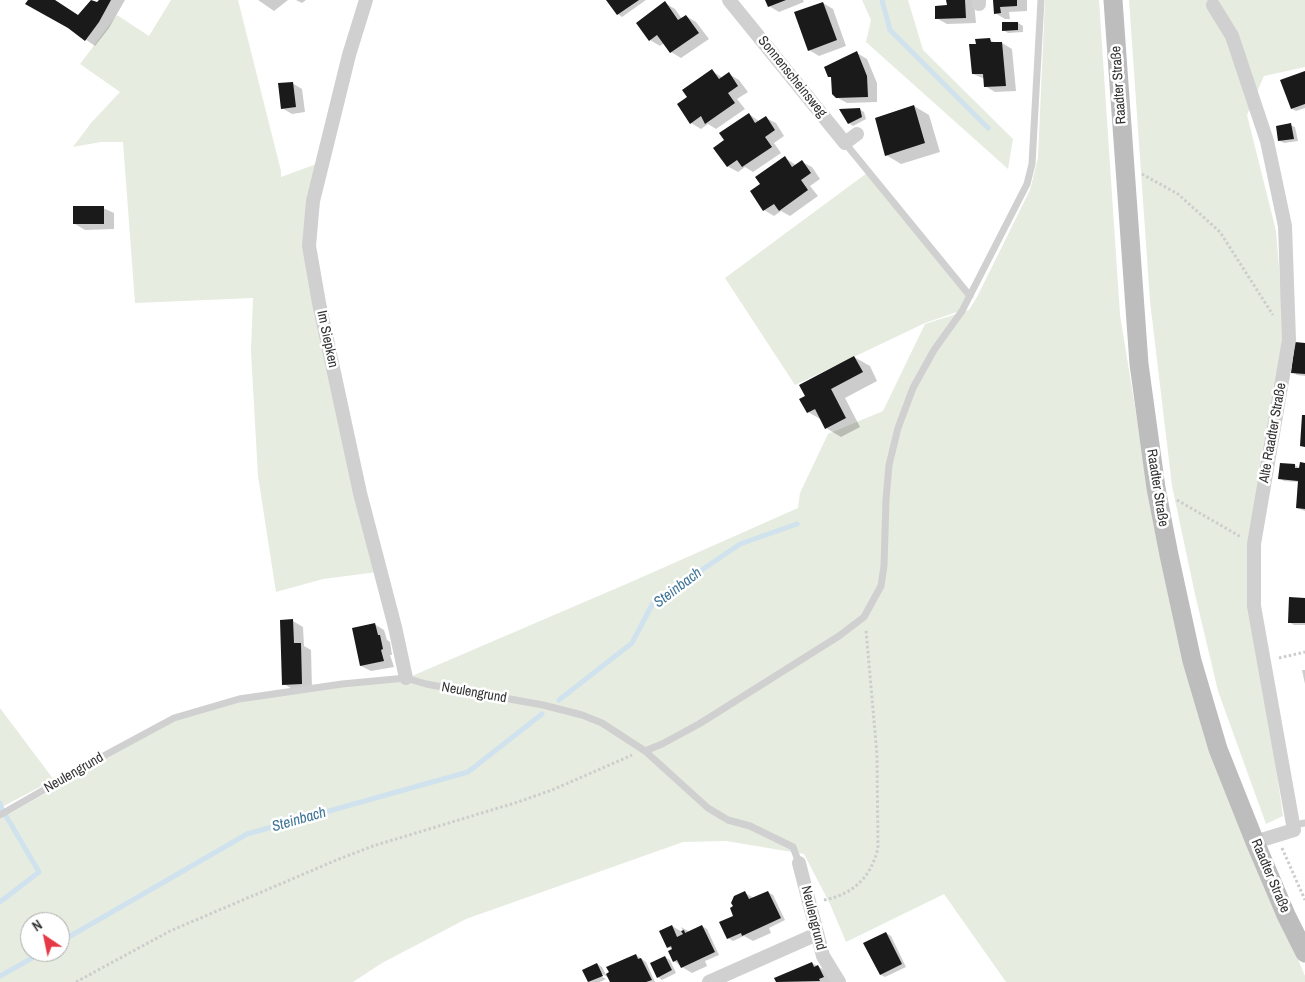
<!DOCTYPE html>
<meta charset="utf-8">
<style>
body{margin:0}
#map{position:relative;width:1305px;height:982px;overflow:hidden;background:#fff;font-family:"Archivo Narrow",sans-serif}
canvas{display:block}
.north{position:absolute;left:20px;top:912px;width:50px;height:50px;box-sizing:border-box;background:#fff;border:1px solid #adadad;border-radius:50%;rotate:326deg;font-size:14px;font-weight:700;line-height:20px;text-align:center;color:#333}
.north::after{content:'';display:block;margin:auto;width:18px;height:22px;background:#e63946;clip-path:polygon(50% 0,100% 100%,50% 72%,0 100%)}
</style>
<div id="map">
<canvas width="1305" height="982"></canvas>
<div class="north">N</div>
</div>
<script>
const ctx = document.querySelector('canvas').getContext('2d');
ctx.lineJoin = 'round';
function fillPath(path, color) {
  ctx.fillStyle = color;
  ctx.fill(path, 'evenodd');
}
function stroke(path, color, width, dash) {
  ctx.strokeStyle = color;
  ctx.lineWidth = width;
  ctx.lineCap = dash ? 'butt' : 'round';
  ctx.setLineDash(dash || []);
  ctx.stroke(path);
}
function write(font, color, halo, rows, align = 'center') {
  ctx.font = font + ' "Archivo Narrow",sans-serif';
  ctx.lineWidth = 5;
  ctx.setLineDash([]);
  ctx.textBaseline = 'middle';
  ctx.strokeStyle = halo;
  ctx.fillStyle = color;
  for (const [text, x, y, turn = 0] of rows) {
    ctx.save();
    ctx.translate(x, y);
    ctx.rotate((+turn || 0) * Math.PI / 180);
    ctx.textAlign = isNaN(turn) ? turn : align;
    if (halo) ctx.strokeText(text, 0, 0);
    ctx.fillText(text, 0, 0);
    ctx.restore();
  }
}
const green = new Path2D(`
 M171,0H238L281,171V177L322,162L307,247L377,572L323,579L276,592L258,476L251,351L253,298L135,303L123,142H101L73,147L91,123L120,92L80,64L117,15L149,36Z
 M862,0H908L923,50L1013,139L1008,169L866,42L871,20Z
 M1045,0H1099L1120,315L1148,487L1249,843L1305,976V982H1006L944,894L846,942L830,904L804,854L726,841L683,842L466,919L382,963L353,982H0V819L57,787L53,780L0,808V708L54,780L107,754L174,719L239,700L412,676L631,582L798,508L800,493L828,434L883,411L925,324L969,310L977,297L1030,190L1038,158ZM30,922H60V952H30Z
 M1129,0H1305V67L1264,76L1247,115L1276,231L1285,341L1252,543L1261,662L1283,816L1266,824L1218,691L1195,594L1172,486L1150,301Z
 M867,173L970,296L960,311L925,323L795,385L725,278Z`);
const shadow = new Path2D(`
 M29,0H53L79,17L98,4L100,0H125L109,28L95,46Z
 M258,0H288L274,11Z
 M296,0H306L302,3Z
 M608,0H646L622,17L618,14Z
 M767,0H803L804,2L779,12L769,6Z
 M948,0H972L974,2L976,23L947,24L936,18L948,6Z
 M994,0H1027V11L1009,12L1010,19H1005L995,13Z
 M665,3L675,9L682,19L686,16L696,22L709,39L681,58L671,52L664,43L660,46L650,40Z
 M823,3L833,9L846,46L819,56L809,50Z
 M1018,23L1023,26V32L1008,33L1003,30Z
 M990,40L997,44L1002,43L1012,49L1016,91L995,92L985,86V79L973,74L977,45Z
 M857,53L867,59L877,83V102L847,103L836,97L833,78L829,76Z
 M712,71L723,78L729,74L739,80L748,92L737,99L745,109L716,129L708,124L701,129L691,123L689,97Z
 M1305,73V108L1296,111L1292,109Z
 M292,83L302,89L305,112L292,114L282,108Z
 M914,106L929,115L940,152L901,164L886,155Z
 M859,109L864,112L866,119L853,126L849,123Z
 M749,114L760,122L766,118L776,123L784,136L774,143L781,153L753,172L745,167L738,172L727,166L725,141Z
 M1290,125L1295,127L1298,141L1284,143L1280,141Z
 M785,158L796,165L802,162L812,167L820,179L810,186L818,196L790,216L781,211L774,216L764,210L762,184Z
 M103,208L114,213V229L85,230L75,224Z
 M1305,344V376L1297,375L1293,372Z
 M854,357L870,366L877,381L845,398L860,427L841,437L826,428L822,420L808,412L801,399Z
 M1305,464V511L1297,508L1298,482L1284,481L1279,478L1295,465L1301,469Z
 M1305,599V625H1294L1289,622Z
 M293,621L303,627L304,646L311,650L312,689L294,690L284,684Z
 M374,624L384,630L387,640L390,642L392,655H390L394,667L371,671L361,666Z
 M1302,670H1305V684Z
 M768,892L773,895L785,920L769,928L771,933L753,941L744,936L733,941L728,938L735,916V907L745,893L754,898Z
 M672,926L684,933L681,927L690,932L702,926L707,929L719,955L705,961L707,966L692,973L682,967L674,961V950L668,947Z
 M886,933L891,936L906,967L885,977L881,975Z
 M636,955L646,962L655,982H612L609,978L599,972L597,974L606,979L600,982H589L584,970L597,964L602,967L606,975Z
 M665,957L670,960L676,973L662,980L658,977Z
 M812,963L828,972L833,982H777L776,979Z`);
const stream = new Path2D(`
 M882,0L890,30L988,128
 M559,700L632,643L653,603L740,544L797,524
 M0,803L2,809L39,872L0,902
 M60,942L247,834L468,772L542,714
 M0,976L43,952`);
const building = new Path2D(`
 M28,0H55L78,15L91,0L97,2L99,0H111L99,22L85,41L68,28L25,4Z
 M606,0H639L617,15Z
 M765,0H786L768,7Z
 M946,0H965L966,18L935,19V6L947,5Z
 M993,0H1017V6L1000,7L1001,13L994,14Z
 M665,1L678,20L686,15L699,33L670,53L657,35L649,41L636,23Z
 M823,2L837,40L808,51L794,12Z
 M1002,22H1018V30L1002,31Z
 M990,38L991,42H1002L1006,86L984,87L983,74H972L969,44H976L975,39Z
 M857,51L867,76L868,97L836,98L832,94L831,77H828L824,67Z
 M712,69L719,79L729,72L738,86L728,93L735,103L705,124L701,116L690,124L677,104L687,97L682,90Z
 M1305,71V104L1291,109L1280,80Z
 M293,82L296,107L281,109L278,83Z
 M914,105L925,143L885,156L875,118Z
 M860,108L862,117L848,124L839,109Z
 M749,113L755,123L766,116L775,130L765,137L772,147L742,167L737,160L727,167L713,148L724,140L719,133Z
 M1291,123L1294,139L1278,141L1276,126Z
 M785,156L792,167L802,160L811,173L801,180L808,190L779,211L774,204L763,211L750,191L760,184L755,177Z
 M73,206H104V224H73Z
 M1295,342L1305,343V374L1291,373Z
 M854,356L863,372L831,389L846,418L825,429L815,409L807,413L799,399L805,396L799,385Z
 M1302,415H1305V447L1300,446Z
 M1300,462L1305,463V509L1296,508L1298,481L1278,479L1280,463L1295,464V468H1299Z
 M1289,597L1305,598V623H1288Z
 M293,619L294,643H301L302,684L282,685L280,620Z
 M375,623L378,635H380L383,649L381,650L384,661L360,666L352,628Z
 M745,891L749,899L768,891L781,918L742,936L741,933L727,939L719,922L733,916L730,908L733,906L731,903L734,896Z
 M672,925L677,937L683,934L681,931L684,930L685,933L702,925L715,952L681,968L677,960L673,962L668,951L672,949L671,946L667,948L659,931Z
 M886,932L902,964L880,975L863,943Z
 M636,954L638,959L641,958L652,980L646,982H610L606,974L609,972L606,967Z
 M665,956L672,970L657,978L650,963Z
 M812,962L814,967L818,965L824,977L819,979L820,981L776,982L774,978Z
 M597,963L603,976L588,982L582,970Z`);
const path = new Path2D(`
 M1142,174L1178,194L1220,232L1273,315
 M1177,500L1241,537
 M1279,658L1305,652
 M1282,848L1305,900
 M824,900C854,894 871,877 878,848L877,755L866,630
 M76,982L170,931L339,859L373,846L518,802L552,790L632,755`);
const service = new Path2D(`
 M845,143L970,296
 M645,751L662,744L699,724L839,636L864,617L881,586L884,566L886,499L889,465L898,428L913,388L934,350L962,311L1027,184L1032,164L1041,0
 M0,815L96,760L174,718L239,699L342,684L406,678L426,684L543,705L582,715L602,723L645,751L708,808L728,820L750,826L793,847L799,863
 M1294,825L1305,823`);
const minor = new Path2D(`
 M366,0L349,55L313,201L309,246L319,303L360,493L395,627L406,678
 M729,0L845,143L857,134
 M979,0V4
 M1213,5L1232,36L1267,141L1285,226L1289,340L1254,544V606L1294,830L1255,842
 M799,863L823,956L839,982
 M709,982L817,934`);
const secondary = new Path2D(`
 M1113,0L1139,364L1156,488L1169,555L1192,661L1218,749L1255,842L1286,915L1305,953`);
const streetNames = [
 ["Sonnenscheinsweg",792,77,51],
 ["Raadter Straße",1119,85,-94],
 ["Im Siepken",327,339,78],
 ["Alte Raadter Straße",1273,433,-80],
 ["Raadter Straße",1157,488,81],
 ["Neulengrund",474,693,10],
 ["Neulengrund",74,773,-30],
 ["Raadter Straße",1270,876,67],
 ["Neulengrund",813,918,76]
];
const waterNames = [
 ["Steinbach",678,588,-37],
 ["Steinbach",299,820,-16]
];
fillPath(green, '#e6ecdf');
fillPath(shadow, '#0003');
stroke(stream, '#cfe2ee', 5);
fillPath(building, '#1a1a1a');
stroke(path, '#cdcdcd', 3, [2.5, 2.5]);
stroke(service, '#d0d0d0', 7);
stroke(minor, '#d0d0d0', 14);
stroke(secondary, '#bdbdbd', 19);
write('14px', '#333', '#fff', streetNames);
write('italic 15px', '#3f7597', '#fff', waterNames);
</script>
